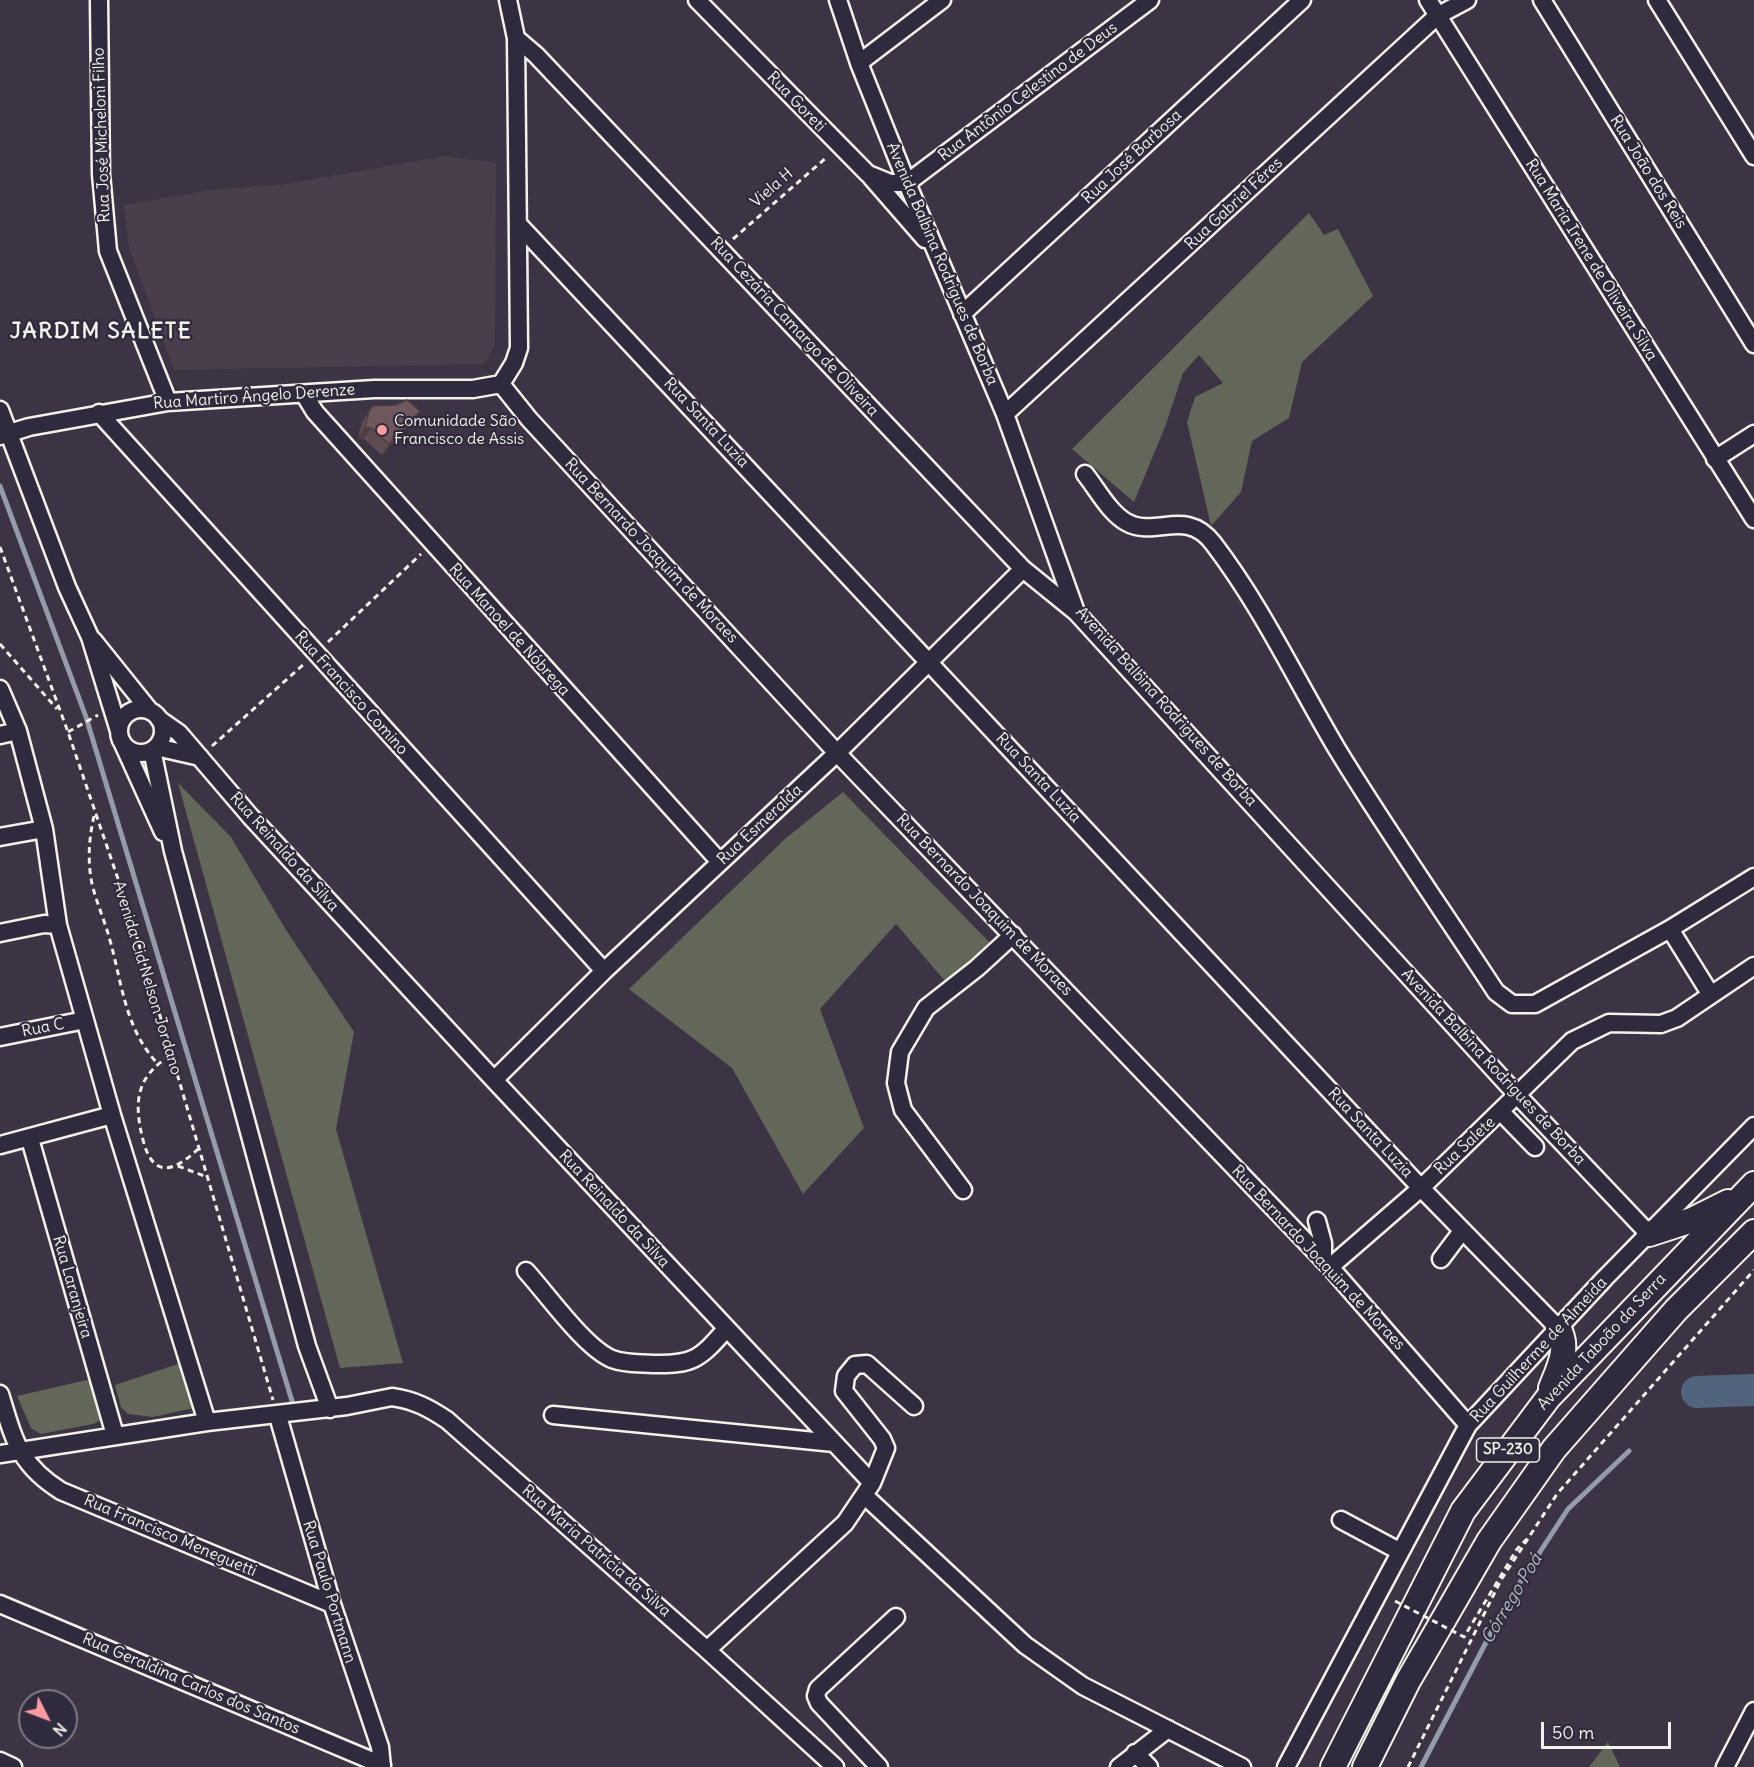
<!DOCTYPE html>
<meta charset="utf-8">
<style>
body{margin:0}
#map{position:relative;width:1754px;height:1767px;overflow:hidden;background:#3c3344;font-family:Delius,sans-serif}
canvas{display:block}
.north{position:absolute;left:18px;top:1689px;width:60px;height:60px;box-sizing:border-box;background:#2f2a3d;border:2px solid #7e7a81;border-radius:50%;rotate:132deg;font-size:16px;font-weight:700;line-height:24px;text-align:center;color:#f4f1e8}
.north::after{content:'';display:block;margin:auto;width:21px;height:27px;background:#ff9aa2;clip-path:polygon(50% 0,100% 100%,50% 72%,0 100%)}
.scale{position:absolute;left:1541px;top:1722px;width:130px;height:27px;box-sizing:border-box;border:3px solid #f4f1e8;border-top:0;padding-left:8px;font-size:18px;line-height:21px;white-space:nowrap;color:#f4f1e8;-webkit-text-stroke:4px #2f2a3d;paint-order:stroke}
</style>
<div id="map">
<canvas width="1754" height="1767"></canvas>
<div class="north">N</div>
<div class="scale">50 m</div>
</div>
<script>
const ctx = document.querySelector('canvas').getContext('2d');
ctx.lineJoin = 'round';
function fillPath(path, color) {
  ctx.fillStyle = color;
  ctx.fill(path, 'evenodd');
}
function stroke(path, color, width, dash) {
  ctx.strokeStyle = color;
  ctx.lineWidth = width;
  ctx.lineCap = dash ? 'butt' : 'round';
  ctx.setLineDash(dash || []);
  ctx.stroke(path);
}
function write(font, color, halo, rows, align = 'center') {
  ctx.font = font + ' Delius,sans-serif';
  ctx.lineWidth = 4.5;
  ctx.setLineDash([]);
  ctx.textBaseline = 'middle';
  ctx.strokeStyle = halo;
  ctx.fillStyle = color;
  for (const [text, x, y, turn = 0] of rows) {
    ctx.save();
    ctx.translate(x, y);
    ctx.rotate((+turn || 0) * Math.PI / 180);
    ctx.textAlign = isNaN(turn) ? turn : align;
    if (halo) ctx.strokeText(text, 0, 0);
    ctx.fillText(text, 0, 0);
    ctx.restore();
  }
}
const built = new Path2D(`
 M444,156L496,163L495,344L484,364L174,370L129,247L124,205L210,190L287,184Z`);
const green = new Path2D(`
 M1309,213L1324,235L1338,229L1373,296L1302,362L1289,418L1252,441L1241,492L1211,526L1187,422L1195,397L1223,383L1199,355L1183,373L1165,427L1134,502L1072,449Z
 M178,783L231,837L286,930L354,1032L336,1129L403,1363L340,1368Z
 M843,792L993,946L945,981L896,924L820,1009L864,1128L803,1194L732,1068L629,989L785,839Z
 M181,1363L194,1408L153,1417L128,1414L121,1407L115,1385Z
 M91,1379L104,1419L93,1424L41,1434L31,1428L17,1396Z
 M1608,1742L1620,1767H1589Z`);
const stream = new Path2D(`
 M0,486L86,717L292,1401
 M1421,1767L1506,1604L1568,1509L1629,1451`);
const river = new Path2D(`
 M1697,1392L1754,1390`);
const path = new Path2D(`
 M733,239L827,157
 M0,547L68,732L131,917L273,1400
 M328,642L421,554
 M0,644L57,709
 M68,732L98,715
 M212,746L303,665
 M94,816C90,834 88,852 90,871C92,893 103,915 109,937C122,981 124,1028 158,1064
 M170,1056C135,1077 134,1104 143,1140C153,1179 174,1172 198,1149
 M178,1166L207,1177
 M1408,1767L1501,1580L1557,1494L1754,1270`);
const minor = new Path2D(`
 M99,0L101,174L108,251L168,402
 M697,0L868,174L890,183H907L1150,0
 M838,0L859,63L907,183L1005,414L1076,612L1518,1096L1649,1234
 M1428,0L1754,519
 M1542,0L1754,344
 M1657,0L1754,156
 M516,38L536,55L1023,569L1076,612
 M859,63L942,0
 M871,177L925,239
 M520,226L1421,1188L1558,1328
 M962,314L1302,0
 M501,384L529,419L837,753L1330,1267L1468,1425
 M501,384L514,363L519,348L516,38L508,0
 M304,394L315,412L720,862
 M0,410L67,587L90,637L119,731
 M99,413L604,971
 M1005,414L1437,16L1467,0
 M0,436L29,427L168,402L374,389H473L501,384
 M1715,459L1754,434
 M1085,474C1097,489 1109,512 1126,522C1156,539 1185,507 1213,543C1262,607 1296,680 1337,749C1387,831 1443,911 1496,992L1512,1004H1535L1670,929L1711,995L1677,1018L1661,1024L1609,1023L1572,1041L1421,1188L1330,1267
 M93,640L150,711
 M0,689L18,731L44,829L58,925L112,1115L0,1145
 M119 731a22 22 0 1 1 44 0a22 22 0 1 1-44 0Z
 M159,719L179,733L250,816L494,1080L872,1483L845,1523L707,1650
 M0,735L18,731
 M123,744L163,832
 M156,747L200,757
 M152,750L173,851L307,1346L330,1409
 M0,837L44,829
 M1670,929L1754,877
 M0,933L44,924L58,925
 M1711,995L1754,966
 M0,1037L85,1020
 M494,1080L604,971L837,753L1023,569
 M1501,1112L1535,1147
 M112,1115L207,1422
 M30,1139L115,1435
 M963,1190L903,1110L896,1083L900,1052L926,1008L977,968L1013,935
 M1317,1221L1323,1243V1260
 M1441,1259L1462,1231
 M526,1271C547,1294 585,1348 612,1359C625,1364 639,1363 653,1364C693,1365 700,1359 726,1329
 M0,1394C14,1439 18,1464 61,1491L332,1604
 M553,1415L834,1443
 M278,1416L332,1604L380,1747L382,1767
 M0,1454L207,1422L347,1406L392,1397C414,1400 429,1408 447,1420L707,1650L835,1767
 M872,1483L886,1448L882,1439L844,1391L846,1376L855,1365L867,1364L914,1406
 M865,1496L1025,1645L1083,1686L1242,1767
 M1341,1520L1399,1551
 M0,1604L382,1765
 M1135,1753L1149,1767
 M0,1761L13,1767
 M879,1767L819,1703L816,1696L818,1689L896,1617
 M1119,1767L1168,1729
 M1286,1767L1468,1425L1605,1278L1754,1126
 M1725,1767L1754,1711`);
const highway = new Path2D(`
 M1649,1234L1692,1220L1728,1202
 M1551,1388C1559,1368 1570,1347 1558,1328
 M1333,1767L1463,1511L1548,1398L1754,1184
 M1365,1767L1408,1681L1489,1541L1554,1449L1676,1310L1754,1232`);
const pathBridge = new Path2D(`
 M1395,1601L1464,1637L1517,1549L1530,1536`);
const wall = new Path2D(`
 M373,406L412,422L382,455L364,439L358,438L362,422Z`);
const shadedWall = new Path2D(`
 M420,411L412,422L382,455L389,444Z
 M365,427L371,428L364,439L358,438Z`);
const building = new Path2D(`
 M407,400L420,411L389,444L371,428L365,427L369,411L373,406L396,405Z`);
const markers = [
 [382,430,6,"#ff9aa2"]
];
const shields = [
 [1508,1450,63]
];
const shieldNames = [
 ["SP-230",1508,1450]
];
const streetNames = [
 ["Rua Antônio Celestino de Deus",1028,92,-37],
 ["Rua Goreti",796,102,46],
 ["Rua José Micheloni Filho",102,135,-92],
 ["Rua José Barbosa",1132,157,-43],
 ["Rua João dos Reis",1648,172,58],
 ["Viela H",772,188,-41],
 ["Rua Gabriel Féres",1234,204,-43],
 ["Rua Maria Irene de Oliveira Silva",1591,260,58],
 ["Avenida Balbina Rodrigues de Borba",942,264,67],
 ["Rua Cezária Camargo de Oliveira",794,327,47],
 ["Rua Martiro Ângelo Derenze",254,397,-4],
 ["Rua Santa Luzia",706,423,47],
 ["Rua Bernardo Joaquim de Moraes",651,551,47],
 ["Rua Manoel de Nóbrega",509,630,48],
 ["Rua Francisco Comino",351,693,48],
 ["Avenida Balbina Rodrigues de Borba",1166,707,48],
 ["Rua Santa Luzia",1038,778,47],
 ["Rua Esmeralda",760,825,-43],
 ["Rua Reinaldo da Silva",284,852,48],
 ["Rua Bernardo Joaquim de Moraes",984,905,46],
 ["Avenida Cid Nelson Jordano",147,978,73],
 ["Rua C",43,1028,-11],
 ["Avenida Balbina Rodrigues de Borba",1493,1067,47],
 ["Rua Santa Luzia",1370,1133,47],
 ["Rua Salete",1465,1146,-43],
 ["Rua Reinaldo da Silva",614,1209,47],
 ["Rua Bernardo Joaquim de Moraes",1318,1258,47],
 ["Rua Laranjeira",72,1287,74],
 ["Avenida Taboão da Serra",1602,1342,-47],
 ["Rua Guilherme de Almeida",1539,1350,-47],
 ["Rua Francisco Meneguetti",170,1536,23],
 ["Rua Maria Patrícia da Silva",596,1551,41],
 ["Rua Paulo Portmann",329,1592,73],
 ["Rua Geraldina Carlos dos Santos",191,1684,23]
];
const poiNames = [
 ["Comunidade São",394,421],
 ["Francisco de Assis",394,439]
];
const waterNames = [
 ["Córrego Poá",1512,1599,-59]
];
const districtNames = [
 ["JARDIM SALETE",101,332]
];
fillPath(built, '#4b3e4c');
fillPath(green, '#626759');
stroke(stream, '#939ca8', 5);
stroke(river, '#52647d', 32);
stroke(minor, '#f4f1e8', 21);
stroke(highway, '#f4f1e8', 28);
stroke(path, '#f4f1e8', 3, [6, 4.5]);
stroke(minor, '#2f2a3d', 16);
stroke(highway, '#2f2a3d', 24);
stroke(pathBridge, '#f4f1e8', 3, [6, 4.5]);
fillPath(wall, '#5f4c51');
fillPath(shadedWall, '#4e3e42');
fillPath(building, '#6f585e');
stroke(building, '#4e3e42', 1.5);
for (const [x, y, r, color] of markers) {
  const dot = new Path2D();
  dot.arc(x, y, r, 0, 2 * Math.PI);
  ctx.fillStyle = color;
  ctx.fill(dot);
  stroke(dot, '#2f2a3d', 2);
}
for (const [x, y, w] of shields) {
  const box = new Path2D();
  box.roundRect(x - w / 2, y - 12, w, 24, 4.5);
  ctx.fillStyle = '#2f2a3d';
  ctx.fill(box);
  stroke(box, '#f4f1e8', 1.5);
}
write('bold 15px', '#f4f1e8', null, shieldNames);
write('16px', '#f4f1e8', '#2f2a3d', streetNames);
write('16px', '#f4f1e8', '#2f2a3d', poiNames, 'left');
write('italic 18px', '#b3b9bd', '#2f2a3d', waterNames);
ctx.letterSpacing = '1.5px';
write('bold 22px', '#f4f1e8', '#2f2a3d', districtNames);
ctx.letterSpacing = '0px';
</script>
